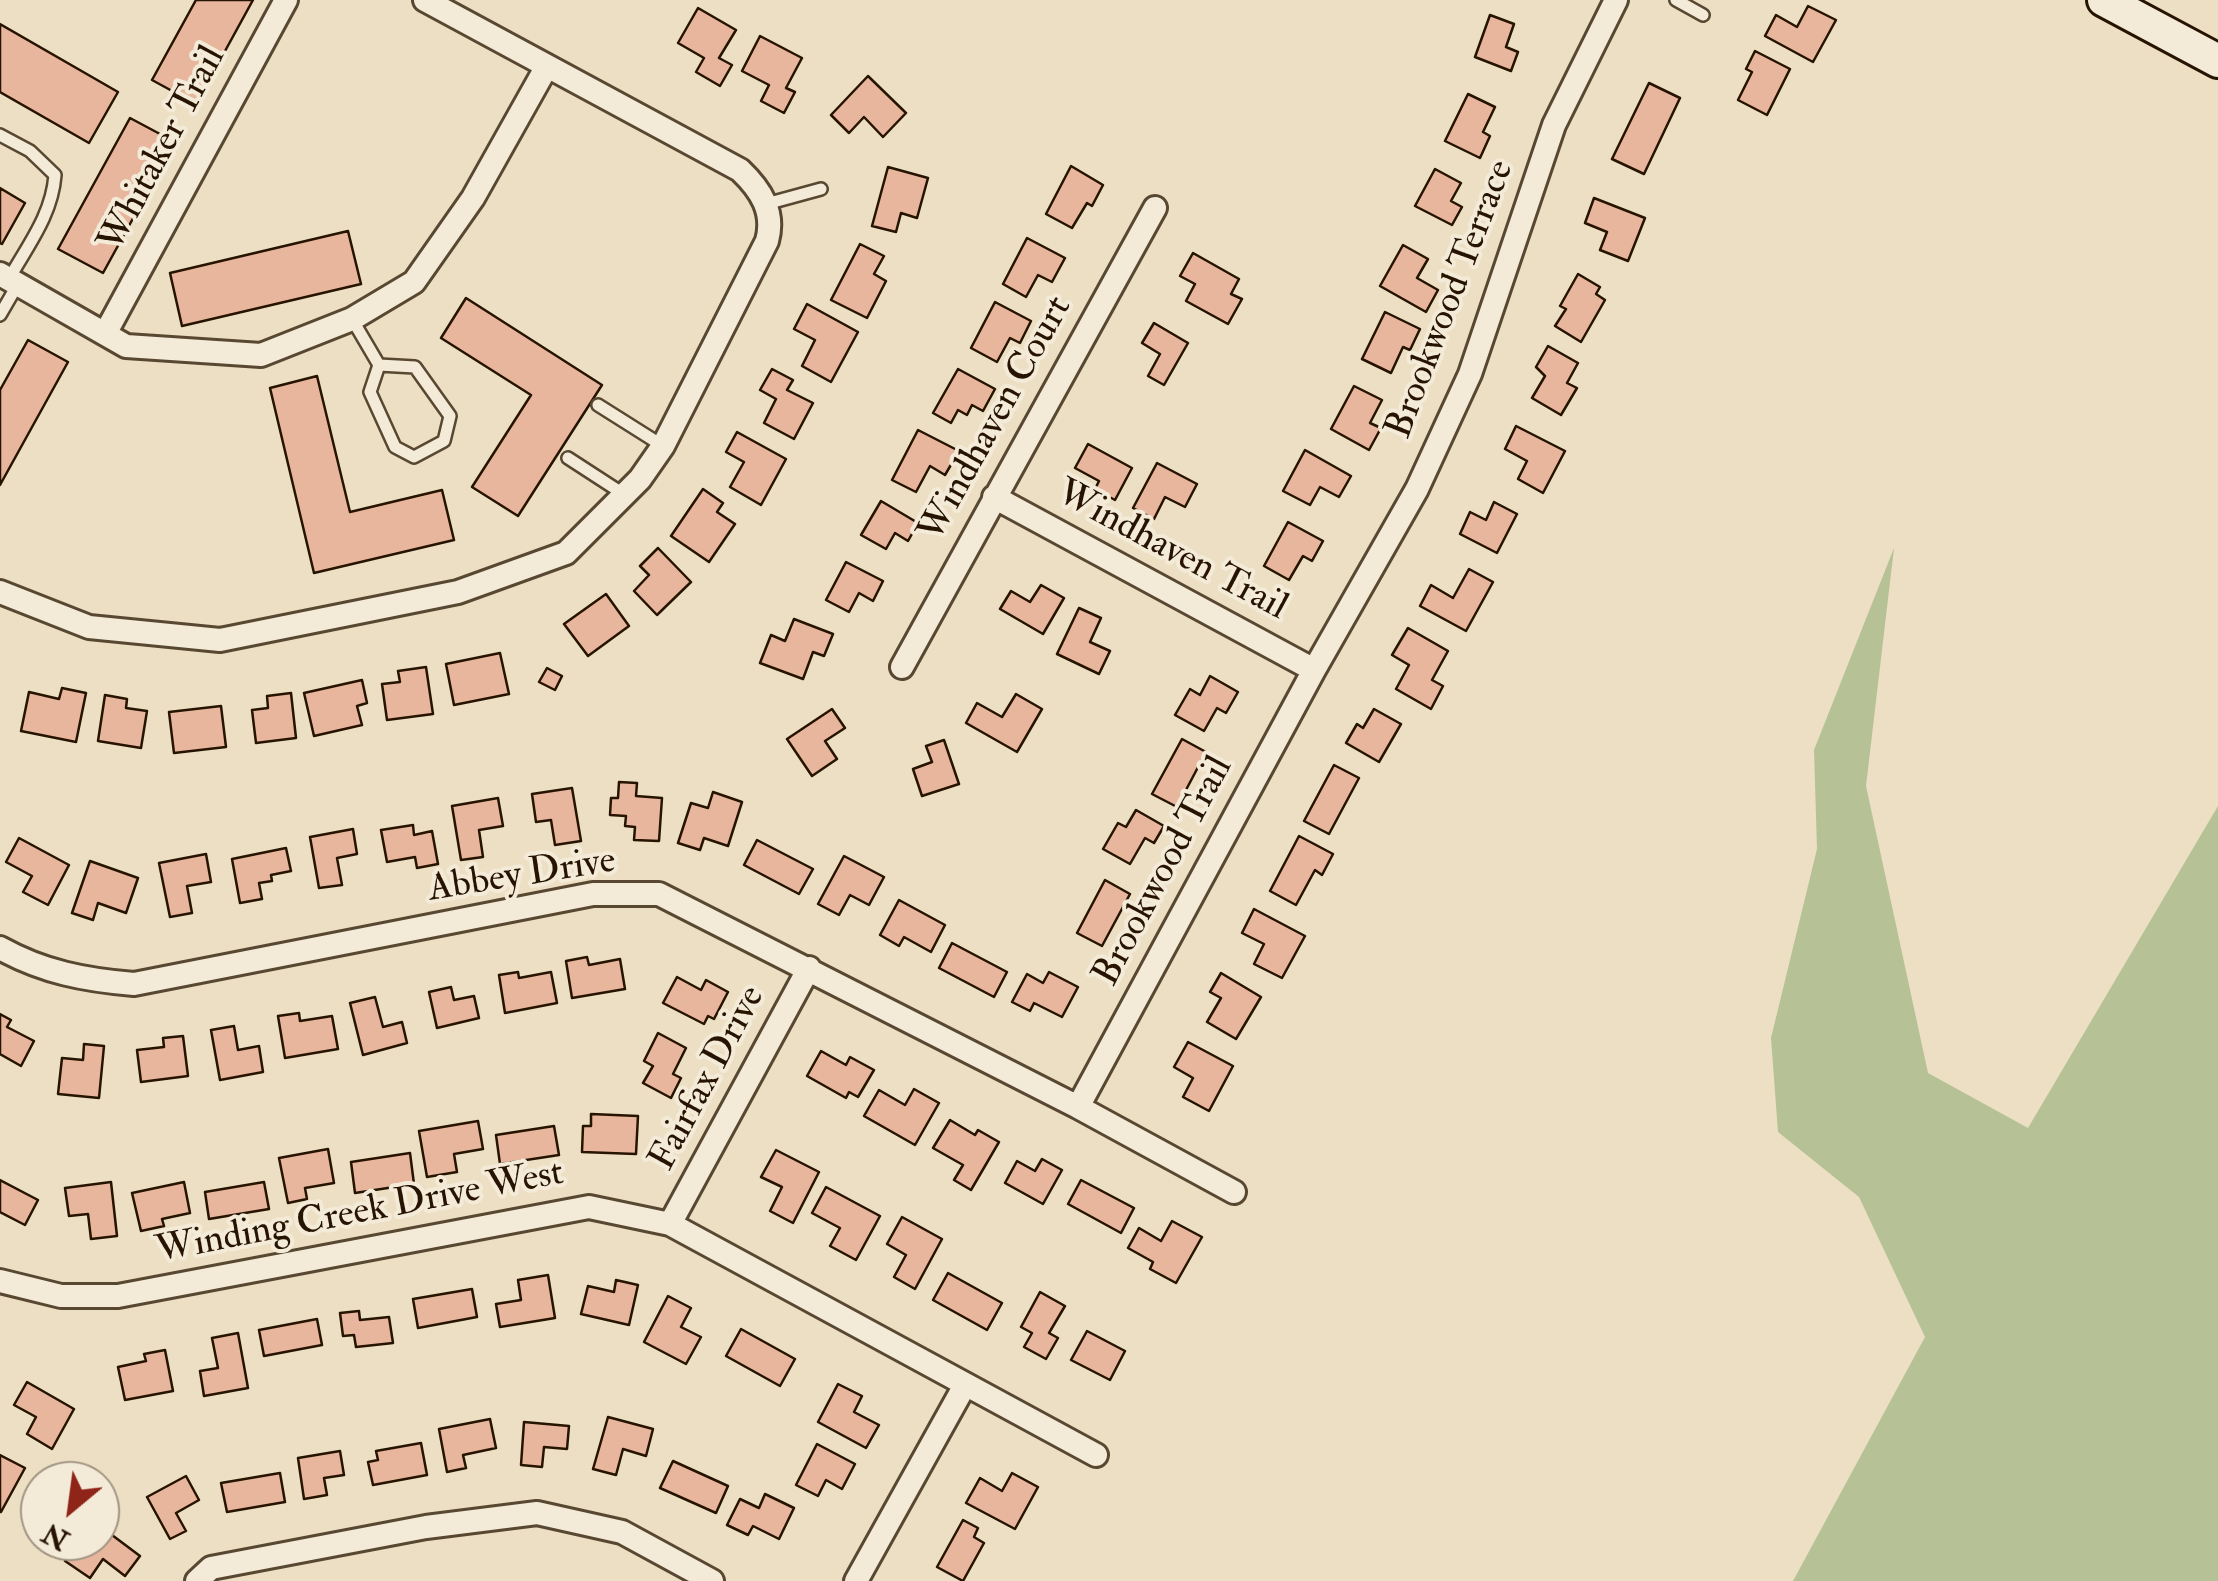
<!DOCTYPE html>
<style>
body{margin:0}
#map{position:relative;width:2218px;height:1581px;overflow:hidden;background:#ecdfc3;font-family:"IM FELL Double Pica",serif}
canvas{display:block}
.north{position:absolute;left:20px;top:1461px;width:100px;height:100px;box-sizing:border-box;background:#f3ead8;border:2px solid #a19482;border-radius:50%;rotate:209deg;font-size:28px;font-weight:700;line-height:40px;text-align:center;color:#271400}
.north::after{content:'';display:block;margin:auto;width:35px;height:45px;background:#8f2418;clip-path:polygon(50% 0,100% 100%,50% 72%,0 100%)}
</style>
<div id="map">
<canvas width="2218" height="1581"></canvas>
<div class="north">N</div>
</div>
<script>
const ctx = document.querySelector('canvas').getContext('2d');
ctx.lineJoin = 'round';
function fillPath(path, color) {
  ctx.fillStyle = color;
  ctx.fill(path, 'evenodd');
}
function stroke(path, color, width, dash) {
  ctx.strokeStyle = color;
  ctx.lineWidth = width;
  ctx.lineCap = dash ? 'butt' : 'round';
  ctx.setLineDash(dash || []);
  ctx.stroke(path);
}
function write(font, color, halo, rows, align = 'center') {
  ctx.font = font + ' "IM FELL Double Pica",serif';
  ctx.lineWidth = 8;
  ctx.setLineDash([]);
  ctx.textBaseline = 'middle';
  ctx.strokeStyle = halo;
  ctx.fillStyle = color;
  for (const [text, x, y, turn = 0] of rows) {
    ctx.save();
    ctx.translate(x, y);
    ctx.rotate((+turn || 0) * Math.PI / 180);
    ctx.textAlign = isNaN(turn) ? turn : align;
    if (halo) ctx.strokeText(text, 0, 0);
    ctx.fillText(text, 0, 0);
    ctx.restore();
  }
}
const green = new Path2D(`
 M1894,548L1866,786L1928,1073L2028,1128L2218,806V1581H1793L1925,1337L1859,1197L1778,1132L1771,1038L1817,849L1814,750Z`);
const building = new Path2D(`
 M196,0H253L196,104L152,80Z
 M1808,6L1836,20L1813,62L1765,36L1776,15L1797,27Z
 M698,8L736,30L719,58L732,65L720,86L696,72L704,58L678,43Z
 M1490,15L1514,24L1506,47L1518,52L1511,71L1475,57Z
 M0,24L118,92L89,143L0,92Z
 M760,36L802,58L786,88L795,92L784,113L761,101L769,85L742,71Z
 M1755,51L1790,69L1767,115L1738,100L1752,72L1746,69Z
 M868,76L906,113L883,137L864,117L849,133L831,115Z
 M1649,83L1680,98L1644,174L1612,159Z
 M1468,94L1495,107L1483,132L1490,136L1480,158L1445,141Z
 M130,118L175,142L103,273L58,249Z
 M1071,166L1103,185L1092,206L1087,203L1072,228L1046,214Z
 M888,167L928,178L917,218L901,213L896,232L872,226Z
 M1435,169L1461,183L1451,201L1462,207L1452,225L1415,206Z
 M0,188L25,203L2,244L0,243Z
 M1594,198L1645,218L1628,261L1600,250L1607,232L1585,223Z
 M348,231L361,284L182,326L170,273Z
 M1027,238L1065,258L1052,282L1038,275L1026,297L1003,284Z
 M860,244L884,256L874,274L886,281L867,318L831,300Z
 M1403,245L1428,259L1417,278L1438,290L1426,312L1380,286Z
 M1193,253L1239,279L1231,294L1242,299L1228,324L1186,301L1195,284L1180,276Z
 M1578,274L1600,287L1596,294L1605,300L1581,342L1555,326L1566,309L1560,306Z
 M466,298L602,385L518,516L472,487L531,395L441,338Z
 M995,302L1031,321L1020,343L1010,338L997,362L971,348Z
 M807,304L858,332L831,382L802,366L815,340L794,329Z
 M1385,312L1420,329L1410,350L1403,347L1391,373L1362,359Z
 M1154,323L1188,343L1164,385L1148,376L1160,354L1142,343Z
 M28,340L68,362L0,485V390Z
 M1548,346L1578,363L1567,383L1577,388L1561,415L1532,398L1545,376L1536,367Z
 M772,369L793,380L787,390L813,403L794,439L764,423L776,399L760,390Z
 M958,369L995,389L983,411L972,405L967,415L958,410L951,423L933,413Z
 M317,376L350,512L442,490L454,540L314,573L270,388Z
 M1354,386L1382,400L1370,423L1381,428L1369,450L1331,429Z
 M1516,426L1565,451L1543,493L1518,479L1527,461L1505,449Z
 M918,430L959,451L945,475L930,466L916,492L892,480Z
 M737,432L786,459L761,505L730,487L744,462L726,452Z
 M1088,444L1132,468L1115,500L1095,489L1099,481L1075,468Z
 M1305,450L1351,476L1339,497L1320,487L1310,505L1283,491Z
 M1157,463L1197,484L1185,507L1165,497L1154,519L1133,508Z
 M703,489L723,503L717,512L735,524L709,562L671,536Z
 M881,501L918,523L908,541L895,533L886,549L861,535Z
 M1494,502L1517,514L1497,553L1460,534L1470,512L1486,520Z
 M1288,522L1323,541L1312,561L1303,556L1289,580L1264,566Z
 M658,548L691,582L657,615L634,591L649,575L640,566Z
 M846,562L883,581L873,601L859,593L849,612L826,600Z
 M1469,569L1493,582L1466,631L1420,606L1431,585L1453,598Z
 M1041,585L1064,598L1043,634L1000,609L1011,591L1030,602Z
 M606,594L629,626L588,656L564,624Z
 M1079,608L1101,618L1090,642L1110,651L1099,674L1057,654Z
 M794,619L833,634L824,656L813,652L803,679L760,663L771,635L785,641Z
 M1408,628L1448,651L1432,680L1443,686L1431,709L1396,689L1409,665L1392,655Z
 M500,653L509,694L454,705L446,664Z
 M426,667L433,714L387,720L382,684L400,682L398,671Z
 M547,668L562,676L555,690L539,682Z
 M1210,676L1238,692L1226,713L1217,708L1204,731L1175,715L1190,689L1200,695Z
 M362,680L367,703L357,706L362,725L314,736L304,693Z
 M62,688L86,693L76,742L21,731L29,692L59,699Z
 M291,693L296,738L256,743L252,710L268,708L267,696Z
 M1016,694L1042,709L1017,752L966,723L977,703L1002,717Z
 M105,695L127,699L126,708L147,711L141,748L98,741Z
 M221,706L226,747L174,753L169,712Z
 M832,709L845,728L825,741L837,759L812,776L787,739Z
 M1374,709L1401,724L1379,762L1346,743L1357,724L1363,728Z
 M1182,739L1206,752L1177,807L1152,794Z
 M944,740L959,784L922,796L913,769L932,762L926,746Z
 M1334,765L1359,778L1329,834L1304,821Z
 M619,782L637,783L636,796L662,798L659,841L634,840L635,827L625,826L626,816L610,815L611,798H618Z
 M572,788L581,841L555,845L551,820L536,822L532,794Z
 M713,792L742,802L728,846L704,838L700,850L678,843L691,803L708,808Z
 M498,798L503,826L479,830L483,857L461,860L452,806Z
 M1136,810L1164,826L1154,843L1145,838L1130,864L1103,849L1118,823L1126,827Z
 M413,825L414,835L432,831L438,864L417,868L415,857L387,862L381,830Z
 M353,829L357,854L337,858L342,885L319,888L310,837Z
 M1299,836L1333,854L1322,875L1315,870L1296,905L1270,891Z
 M19,838L69,865L48,905L23,892L32,876L6,862Z
 M757,840L813,869L799,894L744,865Z
 M286,848L291,871L271,875L272,881L259,883L262,899L240,903L232,859Z
 M206,854L211,882L187,886L192,913L170,917L159,863Z
 M844,856L884,877L869,905L850,895L839,915L818,904Z
 M90,861L138,878L126,913L98,903L93,920L72,913Z
 M1105,880L1130,894L1102,946L1077,933Z
 M899,900L945,925L931,952L904,937L899,946L880,935Z
 M1254,909L1305,936L1282,978L1254,964L1264,944L1242,933Z
 M952,943L1007,972L994,997L939,968Z
 M587,957L589,965L620,959L625,989L572,998L566,961Z
 M518,972L519,978L551,972L557,1003L505,1013L499,975Z
 M1049,972L1078,987L1062,1017L1034,1003L1030,1011L1012,1002L1027,974L1043,983Z
 M1221,973L1261,997L1236,1039L1207,1022L1221,998L1210,992Z
 M677,977L701,990L706,980L728,992L714,1019L708,1016L704,1024L663,1003Z
 M451,987L454,1000L474,996L479,1018L437,1028L429,992Z
 M375,997L383,1027L402,1022L407,1043L363,1055L350,1003Z
 M299,1013L300,1021L332,1016L338,1049L285,1058L278,1016Z
 M0,1014L11,1020L7,1027L34,1041L21,1066L0,1054Z
 M234,1026L238,1050L259,1046L263,1072L220,1080L211,1030Z
 M658,1033L686,1048L673,1074L681,1078L671,1098L643,1083L653,1066L644,1061Z
 M183,1036L188,1076L141,1082L137,1050L164,1047L163,1038Z
 M1188,1042L1233,1066L1209,1111L1183,1097L1193,1078L1174,1067Z
 M84,1044L104,1046L99,1098L58,1094L62,1058L83,1060Z
 M821,1051L846,1065L850,1057L874,1070L858,1097L849,1092L846,1098L807,1076Z
 M914,1089L939,1103L915,1145L864,1116L879,1090L905,1105Z
 M591,1114L638,1116L636,1154L582,1152L583,1126H591Z
 M950,1120L975,1135L978,1130L999,1142L971,1190L954,1180L963,1165L933,1148Z
 M478,1121L483,1149L454,1154L457,1172L427,1177L419,1131Z
 M554,1126L559,1155L500,1164L496,1135Z
 M328,1149L334,1183L305,1188L307,1199L288,1203L279,1158Z
 M776,1150L819,1172L793,1223L770,1211L782,1187L761,1177Z
 M410,1153L414,1184L355,1193L351,1162Z
 M1042,1159L1062,1170L1043,1204L1005,1183L1017,1161L1035,1171Z
 M0,1180L38,1200L25,1225L0,1212Z
 M1081,1180L1134,1208L1121,1233L1068,1204Z
 M111,1182L117,1236L91,1239L88,1214L69,1216L65,1188Z
 M184,1182L190,1213L162,1219L164,1226L141,1231L132,1193Z
 M264,1182L269,1209L209,1219L205,1192Z
 M826,1187L880,1216L856,1260L830,1246L840,1228L812,1213Z
 M902,1217L942,1239L915,1289L894,1277L906,1255L887,1244Z
 M1172,1221L1202,1237L1176,1283L1150,1269L1153,1262L1128,1248L1139,1228L1161,1241Z
 M948,1273L1002,1303L987,1330L933,1300Z
 M548,1275L555,1318L500,1327L496,1304L521,1300L518,1280Z
 M616,1280L638,1285L629,1325L581,1314L588,1286L614,1292Z
 M472,1289L477,1317L418,1328L413,1299Z
 M1040,1292L1065,1306L1049,1333L1058,1338L1046,1359L1024,1347L1032,1333L1021,1327Z
 M668,1296L691,1308L681,1327L701,1337L686,1364L644,1342Z
 M359,1311L360,1320L389,1317L393,1343L356,1347L354,1335L343,1336L340,1313Z
 M317,1319L322,1345L264,1356L259,1330Z
 M741,1329L795,1359L780,1386L726,1356Z
 M1087,1331L1125,1351L1110,1380L1071,1360Z
 M238,1333L248,1388L204,1396L200,1371L218,1368L212,1338Z
 M165,1350L173,1391L125,1400L118,1367L146,1361L144,1354Z
 M27,1382L74,1409L52,1449L27,1434L36,1417L14,1405Z
 M838,1384L862,1396L854,1412L879,1425L866,1448L818,1422Z
 M608,1417L653,1429L646,1456L623,1449L616,1475L593,1469Z
 M490,1419L496,1448L463,1455L466,1468L447,1472L439,1429Z
 M524,1422L569,1426L567,1449L544,1447L542,1467L521,1465Z
 M421,1443L427,1475L373,1485L368,1462L378,1460L376,1451Z
 M817,1444L855,1464L842,1489L826,1480L818,1496L796,1485Z
 M340,1451L344,1475L324,1478L327,1495L304,1499L298,1458Z
 M0,1455L25,1468L1,1512H0Z
 M673,1461L728,1486L716,1513L660,1488Z
 M280,1473L285,1502L227,1512L221,1483Z
 M1012,1473L1038,1487L1015,1529L966,1503L980,1478L1002,1491Z
 M186,1476L199,1500L176,1513L186,1531L170,1539L147,1497Z
 M765,1494L794,1508L779,1539L753,1526L748,1535L727,1525L740,1499L759,1508Z
 M963,1520L978,1528L974,1537L984,1543L963,1581L937,1567Z
 M100,1526L140,1556L125,1576L103,1559L90,1578L65,1561L80,1541H100Z`);
const lane = new Path2D(`
 M1676,0L1703,15
 M0,135L30,151L55,175C52,215 28,245 9,279
 M766,204L821,189
 M0,315L18,284
 M352,319L379,365L370,392L395,447L414,457L444,441L450,416L415,367L379,365
 M598,405L663,446
 M568,458L625,495`);
const street = new Path2D(`
 M0,274L126,346L261,355L352,319L414,282L473,198L547,66
 M105,334L286,0
 M994,497L1314,670
 M0,592L89,627L220,640L458,592L566,553L640,479L663,446L767,241C775,212 761,190 740,170L425,0
 M902,667L1155,208
 M0,948C43,972 85,980 134,984L593,894H659L1078,1107L1234,1192
 M1078,1107L1314,670L1417,489L1470,374L1554,125L1616,0
 M670,1224L809,968
 M0,1281L61,1296H118L589,1207L670,1224L1096,1455
 M197,1581L211,1568L426,1527L537,1513L622,1532L712,1581
 M856,1581L965,1385`);
const secondary = new Path2D(`
 M2104,0L2218,61`);
const streetNames = [
 ["Whitaker Trail",164,150,-62],
 ["Brookwood Terrace",1452,300,-69],
 ["Windhaven Court",997,420,-61],
 ["Windhaven Trail",1171,552,28],
 ["Brookwood Trail",1165,872,-62],
 ["Abbey Drive",522,877,-9],
 ["Fairfax Drive",709,1079,-62],
 ["Winding Creek Drive West",360,1214,-11]
];
fillPath(green, '#b6c295');
fillPath(building, '#e8b59d');
stroke(building, '#271400', 2.5);
stroke(lane, '#584731', 16);
stroke(street, '#584731', 28);
stroke(secondary, '#271400', 38);
stroke(lane, '#f3ead8', 11);
stroke(street, '#f3ead8', 22);
stroke(secondary, '#f3ead8', 32);
write('38px', '#271400', '#f3ead8', streetNames);
</script>
